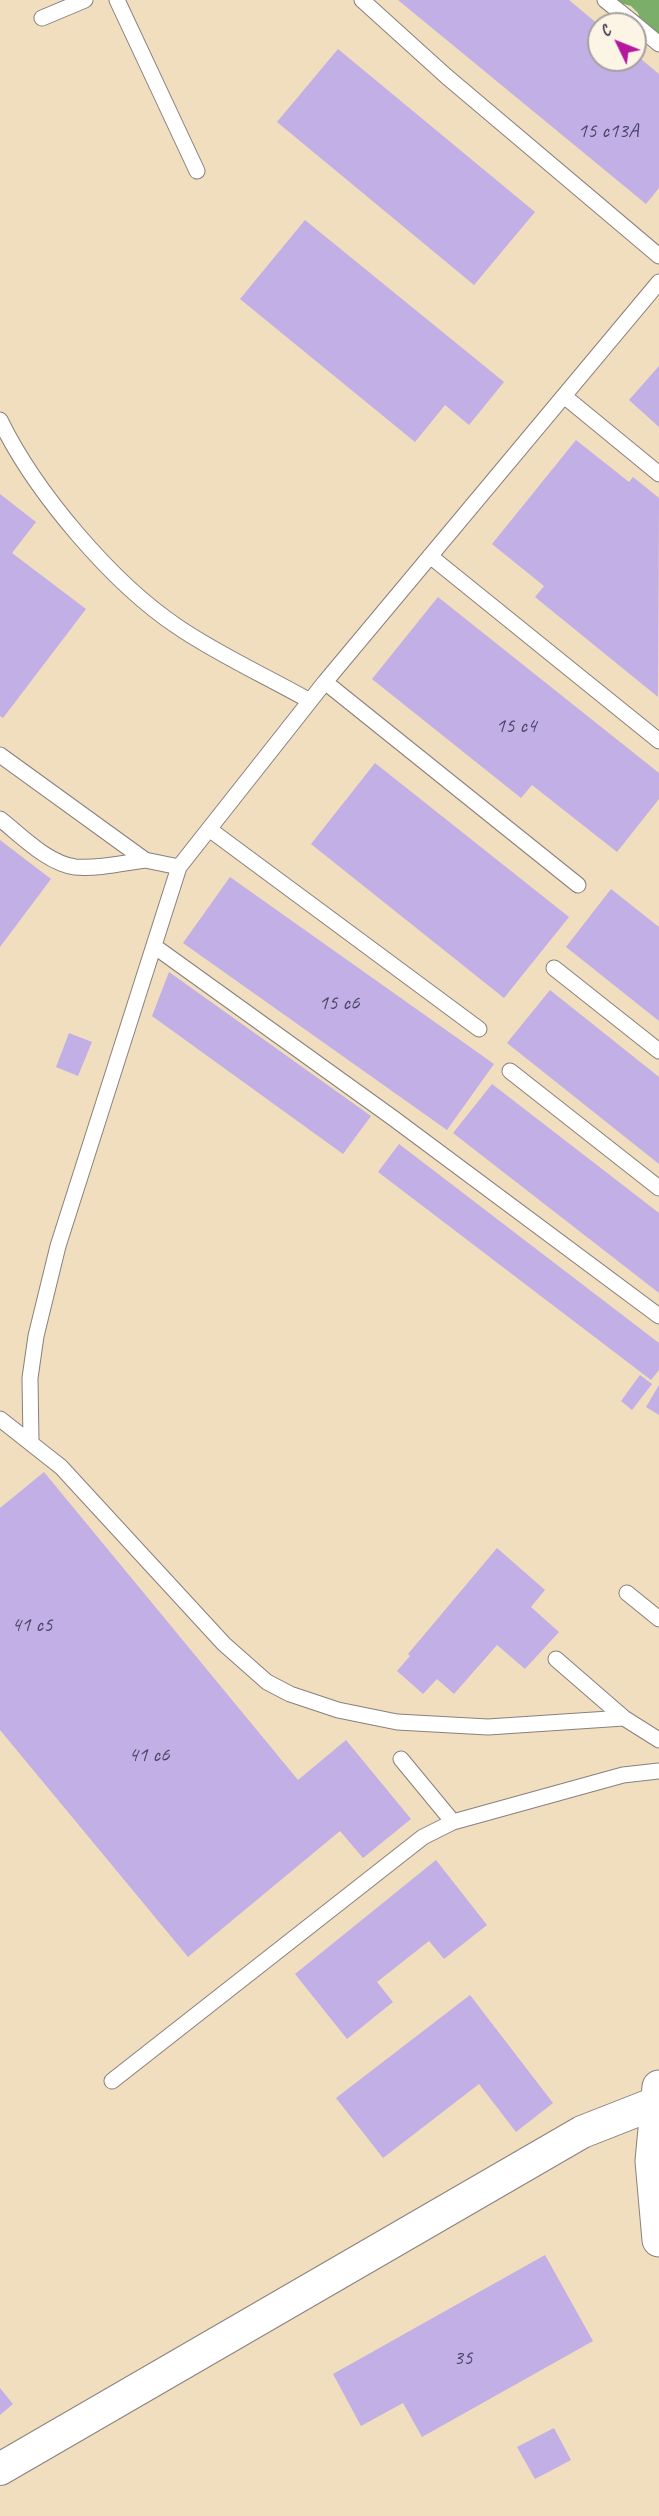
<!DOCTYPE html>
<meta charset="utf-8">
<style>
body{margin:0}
#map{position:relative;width:659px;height:2516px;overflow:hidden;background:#f0debe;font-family:Caveat,sans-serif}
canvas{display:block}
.north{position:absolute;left:587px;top:12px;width:60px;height:60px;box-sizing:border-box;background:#fcf5e5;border:2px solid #a5a1a1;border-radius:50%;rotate:313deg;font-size:16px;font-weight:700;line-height:24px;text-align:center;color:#22223b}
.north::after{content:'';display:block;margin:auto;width:21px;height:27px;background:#b5179e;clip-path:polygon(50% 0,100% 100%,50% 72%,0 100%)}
</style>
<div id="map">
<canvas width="659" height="2516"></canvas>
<div class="north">С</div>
</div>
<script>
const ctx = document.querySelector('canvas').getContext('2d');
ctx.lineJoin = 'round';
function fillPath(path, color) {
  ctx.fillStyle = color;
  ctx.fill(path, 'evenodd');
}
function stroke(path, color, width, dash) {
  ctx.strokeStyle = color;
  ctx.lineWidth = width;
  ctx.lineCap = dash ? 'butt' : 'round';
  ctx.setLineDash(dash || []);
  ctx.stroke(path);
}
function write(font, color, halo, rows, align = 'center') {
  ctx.font = font + ' Caveat,sans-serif';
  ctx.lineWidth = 4.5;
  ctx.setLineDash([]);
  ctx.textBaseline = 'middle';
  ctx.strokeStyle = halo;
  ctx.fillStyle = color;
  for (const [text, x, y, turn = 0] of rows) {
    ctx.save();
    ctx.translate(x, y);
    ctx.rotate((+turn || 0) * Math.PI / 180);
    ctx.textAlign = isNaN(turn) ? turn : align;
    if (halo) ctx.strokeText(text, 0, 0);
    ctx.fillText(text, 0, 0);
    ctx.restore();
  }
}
const forest = new Path2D(`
 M608,0H659V40L646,37L638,13L631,6Z`);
const building = new Path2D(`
 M398,0H569L599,25V60H635V54L659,74V188L646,204Z
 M338,49L535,212L474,285L277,122Z
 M305,220L504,382L469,425L445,405L415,442L240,299Z
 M659,366V427L629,400Z
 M576,440L629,482L633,477L659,498L658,697L535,597L544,586L492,544Z
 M0,494L36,522L12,553L86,609L3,718L0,716Z
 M438,597L659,773V799L617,852L532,785L521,798L372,679Z
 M375,763L569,917L504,998L311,844Z
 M0,840L51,879L0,947Z
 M230,877L494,1064L447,1130L183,943Z
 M611,889L659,927V1021L566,947Z
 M169,972L371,1116L343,1154L152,1016Z
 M550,990L659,1077V1164L507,1043Z
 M69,1033L92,1042L78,1076L56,1067Z
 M492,1084L659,1213V1293L453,1133Z
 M399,1144L659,1343V1370L651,1380L378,1172Z
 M640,1375L652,1384L632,1410L621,1401Z
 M659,1385V1415L646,1407Z
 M44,1472L298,1780L346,1740L411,1819L363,1858L340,1831L188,1957L0,1730V1508Z
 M497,1548L545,1590L531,1607L559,1632L525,1669L497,1645L454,1694L437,1679L423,1694L397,1671L410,1656L408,1654Z
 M436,1860L487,1925L444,1959L429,1941L377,1982L393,2002L347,2039L295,1974Z
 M470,1995L553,2103L516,2132L479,2084L383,2158L336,2098Z
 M545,2255L593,2341L422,2437L403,2403L361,2426L333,2374Z
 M0,2388L13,2404L0,2415Z
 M554,2428L571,2460L535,2479L517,2447Z`);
const service = new Path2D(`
 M117,0L197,171
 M362,0L446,76L659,256
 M605,0L635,24
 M42,18L85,0
 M635,24L659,44
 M564,396L659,474
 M0,420C35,492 112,583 178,627C219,655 266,676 310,701
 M430,556L659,741
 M325,682L578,885
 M0,755L145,860L179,867L325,682L659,282
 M0,819C22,836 47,863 75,867C98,869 123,863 145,860
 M209,829L479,1029
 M154,946L393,1118L659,1316
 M554,968L659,1051
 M510,1071L659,1188
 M0,1419L61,1467L224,1644L267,1682L290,1694L338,1710L397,1722L488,1727L624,1718L659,1740
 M31,1442L30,1378L36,1336L58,1246L179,867
 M627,1593L659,1619
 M556,1659L624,1718
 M401,1759L453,1822
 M112,2081L423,1837L453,1822L623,1775L659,1771`);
const minor = new Path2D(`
 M0,2469L582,2132L656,2103`);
const tertiary = new Path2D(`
 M659,2087L652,2161L659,2240`);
const numberNames = [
 ["15 с13А",608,131],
 ["15 с4",516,726],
 ["15 с6",339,1003],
 ["41 с5",32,1625],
 ["41 с6",149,1755],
 ["35",463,2358]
];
fillPath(forest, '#7bae69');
fillPath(building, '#c1afe6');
stroke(service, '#89807c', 17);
stroke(minor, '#89807c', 34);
stroke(tertiary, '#89807c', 35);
stroke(service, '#fff', 15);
stroke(minor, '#fff', 32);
stroke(tertiary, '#fff', 33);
write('21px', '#4a4566', null, numberNames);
</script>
